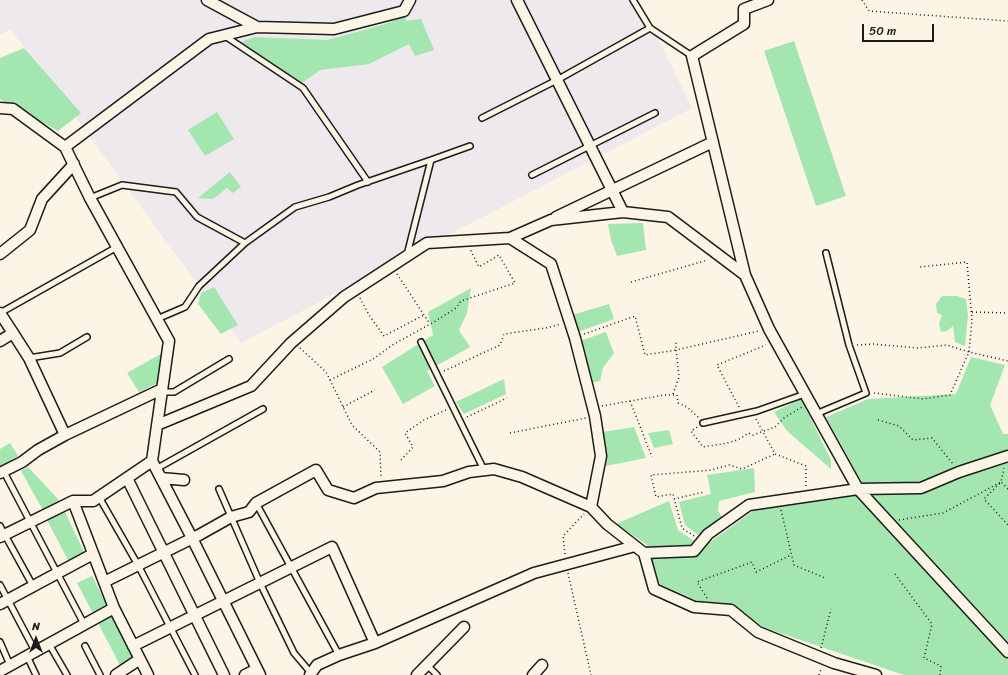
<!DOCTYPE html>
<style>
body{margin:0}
#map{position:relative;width:1008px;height:675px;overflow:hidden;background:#fcf5e5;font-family:Sriracha,sans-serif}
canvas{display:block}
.north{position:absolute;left:16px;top:619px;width:40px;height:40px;-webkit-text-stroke:3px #fcf5e5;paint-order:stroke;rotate:0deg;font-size:11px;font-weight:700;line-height:16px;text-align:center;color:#1c1c1c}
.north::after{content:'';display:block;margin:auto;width:14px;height:18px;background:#1c1c1c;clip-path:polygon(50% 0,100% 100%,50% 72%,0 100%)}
.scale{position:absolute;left:862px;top:24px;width:72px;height:18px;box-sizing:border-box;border:2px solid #1c1c1c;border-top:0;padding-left:5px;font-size:12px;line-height:14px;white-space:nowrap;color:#1c1c1c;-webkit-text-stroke:3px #fcf5e5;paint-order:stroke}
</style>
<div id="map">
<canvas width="1008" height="675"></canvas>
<div class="north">N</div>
<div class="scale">50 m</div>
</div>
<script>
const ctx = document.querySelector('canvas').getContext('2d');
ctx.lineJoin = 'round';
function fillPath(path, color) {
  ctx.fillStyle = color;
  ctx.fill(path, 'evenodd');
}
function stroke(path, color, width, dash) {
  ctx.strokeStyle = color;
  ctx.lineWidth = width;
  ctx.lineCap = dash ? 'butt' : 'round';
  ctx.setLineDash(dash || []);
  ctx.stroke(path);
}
const built = new Path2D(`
 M0,0H639L692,108L241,343L11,30L0,34Z`);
const green = new Path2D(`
 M405,16L406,21L421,19L434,50L415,56L409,44L369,64L320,70L302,83L241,42L254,37L327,40L382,25Z
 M794,41L846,196L816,206L764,51Z
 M24,48L81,113L58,131L0,99V58Z
 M217,112L234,139L205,156L188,130Z
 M230,172L241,187L233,193L227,188L213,199L198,198Z
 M643,223L646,250L617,256L611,240L608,224Z
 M214,287L238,325L221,334L198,304L201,293Z
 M471,288L467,313L459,330L470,347L427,371L435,386L403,404L382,367L433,335L428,312Z
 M942,296H957L966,299L968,315L965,346L955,342L953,326L947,331L941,332L939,324L942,315L937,313L936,304Z
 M609,304L614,319L578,332L572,315Z
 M606,332L614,353L603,368L600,381L591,383L580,341Z
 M164,352L160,382L139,392L127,373Z
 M971,357L1005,365L990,405L1003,434H1008V675H904L765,628L727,603L698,601L660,584L646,544L616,524L669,501L678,530L703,547L753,511L863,484L826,417L868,399L956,394Z
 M504,379L506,394L464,414L456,402Z
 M801,399L831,460V469L787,431L774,412Z
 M634,427L646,458L606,466L603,432Z
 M669,430L673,444L654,448L648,433Z
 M10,443L18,456L0,466V449Z
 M28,467L59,500L43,510L21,471Z
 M754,468L755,492L719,501L718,511L723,518L701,537L685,525L679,502L711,494L707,475Z
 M65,512L84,552L68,560L47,520Z
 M92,576L133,655L132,662L121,667L77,583Z`);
const path = new Path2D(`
 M862,0L869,11L1008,21
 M397,274L430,324
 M631,282L708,260
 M360,298L369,315L384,336L424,315
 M972,312L1008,313
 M584,334L635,316L645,355L676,350V341
 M857,345L873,344L918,348L947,345L969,352L1008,361
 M300,348L326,372L352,425L380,452L381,477
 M444,371L500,345L504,334L546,328L561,324
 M330,380L373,359L394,344L434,322L456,308L461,301L515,283L499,255L479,267L470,249
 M874,393L923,399L950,395L969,352L972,320L967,262L920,267
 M673,394L679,377L676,350L759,331
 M630,401L652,457
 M602,406L664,395H677L678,403L687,407L699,418
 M343,407L375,390
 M739,407L717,365L766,345
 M467,417L507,398
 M756,419L775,454L806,466V487
 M878,420L899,426L913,440L932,438L953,464
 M697,427L691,431L703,447C719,444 736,444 748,433L753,435L775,427L784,418L802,407
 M510,433L586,418
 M401,460L413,447L405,433L424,420L446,410
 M1008,489L1001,482L984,499L1008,525
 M674,499L704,492
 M781,510L794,565L825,578
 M899,520L943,513L1001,482L1004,468
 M694,536L682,528L673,494L656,497L651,475L711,470L729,465L742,469L775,454
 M565,554L563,536L584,514
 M568,573L591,675
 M895,574L932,624L924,658L941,666L940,675
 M707,598L697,582L752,562L756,572L791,555
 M821,648L831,609
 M819,675L821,669`);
const lane = new Path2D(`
 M633,0L650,28L692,56
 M225,36L303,88L368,182
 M482,118L557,80L650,28
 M532,175L655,113
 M90,198L122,185L176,192L197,217L245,243
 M407,255L431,160L470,146
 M0,313L117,247
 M157,319L185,307L199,286L245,243L295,207L329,197L358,185L431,160
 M421,342L484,470
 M29,358L60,353L87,337
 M162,392H174L229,359
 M816,414L866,393L849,345L826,253
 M703,423L757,411L805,394
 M156,469L263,409
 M4,472L84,624
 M219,489L260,583L294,653L311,673
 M99,497L138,565L195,675
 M256,503L339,655
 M0,526L33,586
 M0,585L35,651
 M0,642L10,665
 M49,644L67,675
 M85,646L100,675
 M27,656L36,675
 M427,665L437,675`);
const street = new Path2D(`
 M207,0L257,27L334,29L404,11L410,0
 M517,0L623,212
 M0,108L13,109L65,147L90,198L169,341L152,461L192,538L260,675
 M65,147L209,39L257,27
 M556,217L713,142
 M510,238L551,220L623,212L668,217L745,275L769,329L858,489L1008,652
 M0,254L30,230L42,199L74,164
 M745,275L692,56L744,24V9L768,0
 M0,313L13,333L0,341
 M13,333L29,358L65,435
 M157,425L251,386L291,343L344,297L427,243L510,238L551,264L575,338L595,416L601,456L591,507
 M0,473L22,462L38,450L65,435L162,389
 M127,478L224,675
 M73,501L114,608L148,675
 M0,537L73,501H93L152,461L161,478L184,480
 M644,553L694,551L708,534L749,505L858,489L921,488L959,472L1008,456
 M104,582L199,535L231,517L249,512L256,503L316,470L328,490L354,498L376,488L443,481L469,472L494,469L522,477L591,507L607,524L644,553L654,589L694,607L731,610L758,632L834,663L876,675
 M0,604L93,554
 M133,646L332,547L375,643
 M0,671L114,608
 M116,675L140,659
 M245,675L257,669
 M310,675L317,665L339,655L375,643L534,573L635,546
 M417,675L464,627
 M533,675L542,665`);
fillPath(built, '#ede9ed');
fillPath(green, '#a3e6b0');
stroke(lane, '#1c1c1c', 8);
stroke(street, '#1c1c1c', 13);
stroke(path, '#1c1c1c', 1.5, [1, 3]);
stroke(lane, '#fcf5e5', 5);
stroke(street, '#fcf5e5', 10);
</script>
